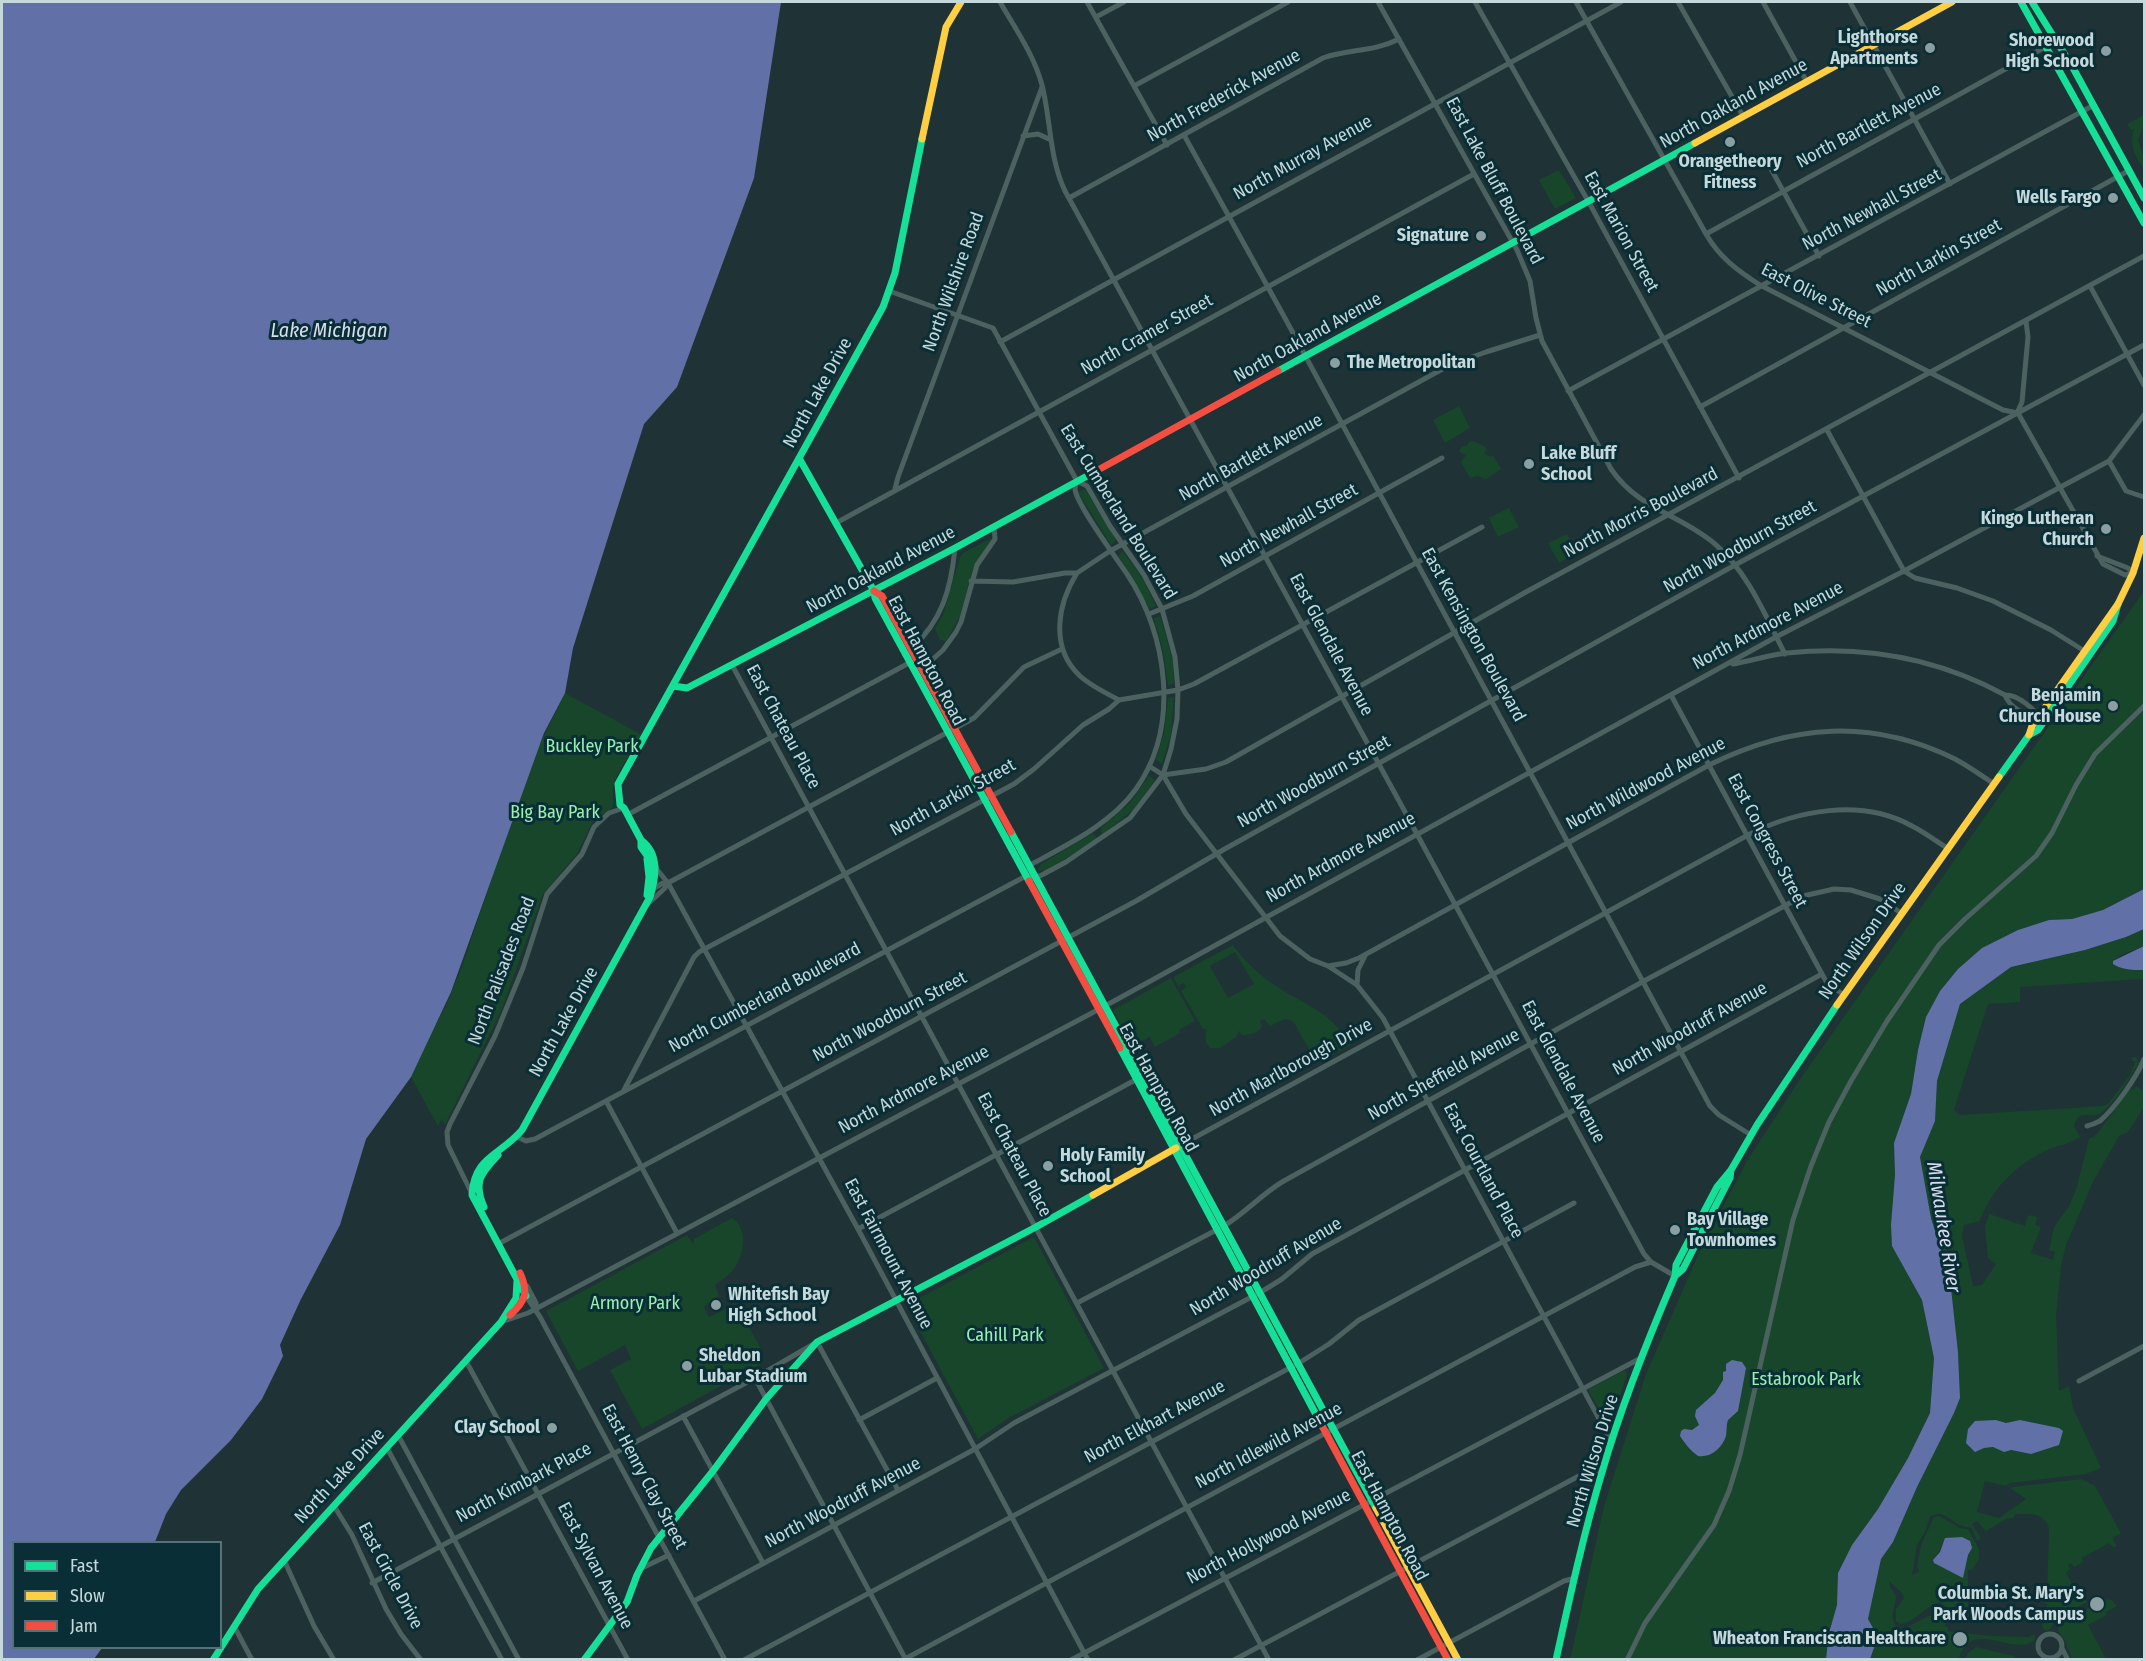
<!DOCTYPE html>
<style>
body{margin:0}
#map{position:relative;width:2146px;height:1661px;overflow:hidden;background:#1f3235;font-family:"Fira Sans Condensed",sans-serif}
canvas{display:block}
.frame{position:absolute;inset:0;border:3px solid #c5d8dc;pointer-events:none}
.legend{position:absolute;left:12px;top:1541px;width:210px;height:108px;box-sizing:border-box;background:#092e35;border:2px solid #547278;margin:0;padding:8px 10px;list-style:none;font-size:18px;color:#c5d8dc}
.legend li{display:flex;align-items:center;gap:12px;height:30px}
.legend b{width:30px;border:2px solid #547278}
</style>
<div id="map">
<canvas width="2146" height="1661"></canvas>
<div class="frame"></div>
<ul class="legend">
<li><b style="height:8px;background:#16e098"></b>Fast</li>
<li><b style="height:8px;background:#ffcf43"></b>Slow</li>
<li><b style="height:8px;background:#f24e42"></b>Jam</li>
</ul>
</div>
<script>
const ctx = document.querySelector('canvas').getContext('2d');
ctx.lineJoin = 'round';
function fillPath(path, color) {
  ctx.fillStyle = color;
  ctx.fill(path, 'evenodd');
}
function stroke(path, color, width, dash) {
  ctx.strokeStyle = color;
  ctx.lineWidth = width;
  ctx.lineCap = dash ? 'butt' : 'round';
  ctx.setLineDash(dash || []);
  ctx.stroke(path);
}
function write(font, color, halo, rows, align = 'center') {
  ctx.font = font + ' "Fira Sans Condensed",sans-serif';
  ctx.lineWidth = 6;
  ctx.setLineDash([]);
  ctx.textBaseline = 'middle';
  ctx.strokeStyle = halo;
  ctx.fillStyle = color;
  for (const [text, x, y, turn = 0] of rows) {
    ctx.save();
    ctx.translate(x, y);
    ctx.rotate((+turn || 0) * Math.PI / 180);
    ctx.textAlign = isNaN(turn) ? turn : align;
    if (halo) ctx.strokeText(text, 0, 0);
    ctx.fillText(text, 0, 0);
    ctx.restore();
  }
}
const green = new Path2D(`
 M2144,115V125L2138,140L2144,158V169C2135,157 2129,145 2134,129L2131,130L2127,124Z
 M1559,170L1576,198L1555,209L1539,180Z
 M1459,406L1470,428L1445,443L1433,420Z
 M1473,441L1484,446L1487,450L1484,453L1490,457L1493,455L1501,469L1486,479L1477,476L1470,478L1461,462L1466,455L1459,452L1462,446H1467L1469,442Z
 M1085,489L1116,540L1111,545L1078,492Z
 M1509,508L1519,527L1498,537L1489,518Z
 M1567,534L1578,552L1559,563L1548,543Z
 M992,538L973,569L960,616L946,641L940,640L935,628L943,615L960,557L963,553Z
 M1123,551L1144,581L1156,606L1150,609L1118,556Z
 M2144,591V889L2103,910L2072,919L2049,920L2018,930L1982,948L1958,969L1940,991L1926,1017L1918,1050L1911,1094L1894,1143L1895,1175L1909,1277L1922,1300L1934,1358L1930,1413L1908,1458L1878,1509L1852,1545L1838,1573L1837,1605L1829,1633L1826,1659L1570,1660L1604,1506L1646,1374L1703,1244L1747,1161L1798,1082Z
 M1160,616L1173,661L1174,684L1168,685L1163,651L1154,618Z
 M565,693L642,735C633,750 620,767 614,783C611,791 615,800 613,807L592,823L577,854L543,894L502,1009L445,1125L442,1119L438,1126L411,1077L420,1052L445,1008L461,969L534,756Z
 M1174,697L1171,734L1162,764L1156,760L1164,733L1168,698Z
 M1149,776L1155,780L1133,810L1103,834L1100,832L1102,827L1130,803Z
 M1093,833L1098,839L1045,871L1038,870L1041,864Z
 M2144,929V946L2121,955L2113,961L2128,969L2144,970V979L2020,987V1002L1988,1004L1954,1110L1960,1115L2103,1106L2108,1104L2130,1075L2135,1062L2132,1060V1057H2136L2139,1063C2132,1075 2113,1106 2101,1113C2090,1120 2079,1107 2074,1126L2080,1137L2078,1138C2069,1144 2057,1146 2047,1150C2016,1165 1992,1188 1980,1221L1964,1225L1962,1236L1973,1286L1982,1285L1996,1264L1988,1258L1985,1227L1989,1214L2025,1226L2028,1215L2037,1217L2035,1225L2041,1227L2031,1253L2053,1260L2055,1252L2049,1250L2054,1227L2069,1206L2076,1190L2089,1139L2096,1135L2131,1088L2133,1090L2136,1086L2144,1091V1107L2128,1132L2119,1136L2093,1182L2066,1245L2061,1266L2056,1316L2059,1391L2069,1386L2073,1408L2101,1468L2086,1474L2010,1483L2006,1486L1985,1481L1977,1512L1999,1518L2026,1499L2010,1488L2013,1487L2081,1479L2095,1486L2118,1528L2121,1534L2114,1537L2113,1540L2117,1546L2113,1547L2109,1543L2082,1558L2083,1562L2074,1567L2071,1563L2068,1565L2070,1569L2066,1573L2080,1598L2084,1597L2087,1602L2057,1618L2050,1629L2046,1631L2043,1629L2042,1624L2047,1622V1604L2043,1603L2045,1602L2043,1594L2047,1593L2049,1528C2044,1512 2029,1514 2015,1514L2013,1518L2006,1519L1986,1531L1977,1521L1972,1524L1981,1538L1977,1541L1972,1528C1968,1527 1965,1527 1962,1526C1950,1522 1944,1508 1930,1517L1925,1532L1917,1545L1912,1575L1919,1571L1917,1566L1921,1545L1934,1517L1939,1516L1960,1528L1968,1529L1979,1549V1559L1972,1570H1968V1607H1963V1617L1957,1622L1941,1602C1926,1605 1916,1622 1900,1624L1896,1621V1609L1904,1598L1902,1593L1889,1581L1890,1587L1896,1596C1896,1607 1888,1617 1897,1627L1905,1628L1941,1610L1951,1621H1946L1945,1626L1948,1627V1631L1989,1636L2029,1637L2034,1634L2036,1638C2019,1661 1969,1615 1959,1659H1870L1878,1637L1868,1619L1881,1559L1893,1542L1917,1487L1954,1413L1960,1398L1958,1352L1950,1279L1931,1218L1920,1157L1935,1121L1937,1081L1960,1004L2011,967L2085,950L2126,937ZM1996,1420L2006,1423L2020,1420L2059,1428V1445L2031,1454L2011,1450L2004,1451L1993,1447L1984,1448ZM1962,1537L1970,1551L1964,1568V1577L1933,1562V1560C1947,1543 1938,1538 1962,1537Z
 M1233,945C1243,959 1255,971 1270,982C1302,1005 1328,1008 1351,1045L1317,1063L1293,1021L1285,1019L1270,1026L1264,1019L1260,1021L1262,1026C1259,1033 1250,1035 1242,1035L1239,1031L1236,1037L1220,1048H1210L1206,1042V1029H1203L1181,991L1186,987L1184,983L1179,985L1180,989L1173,977ZM1235,952L1254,984L1228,998L1210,966Z
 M1171,978L1195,1021L1179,1030L1180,1033L1155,1047L1150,1037L1132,1045L1113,1010Z
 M732,1218C749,1228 744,1257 733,1270C728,1276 721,1281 715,1285L719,1295L704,1307L709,1317L736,1304L761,1349L763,1363L642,1429L610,1370L631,1359L625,1345L578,1371L546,1311L687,1235L693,1244L694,1239Z
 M1034,1237L1104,1368L1007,1419L978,1439L906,1305Z
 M1623,1371H1626L1627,1375L1611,1421L1607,1423L1589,1392V1389Z
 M2105,1599L2112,1600L2117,1606L2106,1612L2107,1615L2088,1625L2106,1659H2072L2064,1639L2058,1631L2059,1624Z
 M1976,1647L2014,1656V1659H1965L1968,1653Z`);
const water = new Path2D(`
 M2,2H781L754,178L677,387L644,424L573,648L565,693L544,733L451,992L411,1077L366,1139L340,1225L300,1301L280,1345L283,1356L262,1399L231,1440L181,1490L166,1514L155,1542H14V1648H102L94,1659H2Z
 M2144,889V929L2126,937L2085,950L2011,967L1960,1004L1937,1081L1935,1121L1920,1157L1931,1218L1950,1279L1958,1352L1960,1398L1954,1413L1917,1487L1893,1542L1881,1559L1868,1619L1878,1637L1870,1659H1826L1829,1633L1837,1605L1838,1573L1852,1545L1878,1509L1908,1458L1930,1413L1934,1358L1922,1300L1892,1246L1891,1225L1895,1175L1894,1143L1911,1094L1918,1050L1926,1017L1940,991L1958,969L1982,948L2018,930L2049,920L2072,919L2103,910Z
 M2144,946V970C2133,970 2122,970 2113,964V961Z
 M1732,1360L1742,1362L1746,1368L1738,1411L1728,1420C1726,1426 1727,1431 1726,1436C1722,1448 1711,1458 1698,1456C1691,1451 1685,1444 1680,1436L1681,1431L1684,1429L1692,1430L1699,1425L1695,1416L1696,1410L1715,1393L1723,1380V1372L1726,1371V1364Z
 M1996,1420L2006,1423L2020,1420L2059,1428L2063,1431L2059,1445L2031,1454L2011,1450L2004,1452L1993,1447L1984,1448L1975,1452L1966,1443L1968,1429L1975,1421Z
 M1962,1537L1970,1541L1972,1548L1968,1555L1963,1578L1934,1563L1933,1560L1940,1552L1945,1538Z`);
const street = new Path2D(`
 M1000,2C1015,28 1034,55 1042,85C1051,120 1049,158 1065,191L1398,799L1644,1254L1651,1262L1675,1276
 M1087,2L1167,145
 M1378,2L1517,250L1530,281L1536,318L1542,341L1611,469C1639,510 1680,514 1715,544C1748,572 1766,617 1785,654
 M1475,2L1592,208L1739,478
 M1576,2L1706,234C1719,257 1738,271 1760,285L2003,410L2018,413L2103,564L2125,575L2133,573
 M1678,2L1743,116
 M1763,2L1807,82
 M1850,2L1950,184
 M1096,17L1124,2
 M1134,86L1288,2
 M1184,135L1286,320L1710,1106L1719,1115L1751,1135
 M1023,136L1038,134L1051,140
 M1765,158L1819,256
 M1069,198L1323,58C1348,49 1374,52 1399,39
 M1706,234L2047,46
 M2090,286L2144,385
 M1000,342L1621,2
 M1568,391L2094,105
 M1700,407L2130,170
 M2018,411L2022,402L2028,337L2026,321
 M1827,430L1904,571L1915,578L1957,588L1993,601L2051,630L2086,652
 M2109,461L2126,491L2144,497
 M895,489L898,477L1042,87
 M836,523L1474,174
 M2097,556L2128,568L2133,573
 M1077,573C1057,605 1050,648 1080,676C1091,686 1106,693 1119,700
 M971,581L1013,582L1065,573H1077L1110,551L1448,366L1486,352L1540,335
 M1149,614L1193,596L1442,458
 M911,652V649C942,621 951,589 955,548
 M1733,664C1751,661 1769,655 1787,653C1864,645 1937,658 2005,695
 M732,665L1269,1660
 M919,667L922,669L943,650L956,632L961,622L977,565L995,539L994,527
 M1671,695L1822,974L1827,983L1844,995
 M2005,695C2020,695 2034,710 2044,721C2030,717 2010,709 2005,695Z
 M1149,766L1163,775L1206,769L1226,762L1526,592L2144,256
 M1163,775L1186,814L1280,936L1310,959L1328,966L1357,985L1383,1018L1611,1441
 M627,815L909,663
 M655,867L668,883L858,1229L1088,1660
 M1029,869L1030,865C1067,845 1111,824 1136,789C1180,727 1168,635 1127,574C1117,559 1076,504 1075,489C1075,486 1076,483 1077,481
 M651,890L663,883L666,884L974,718L1024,667L1062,649
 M648,904L665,888L666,884
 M1328,966L1346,963L1359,958L1709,765C1792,724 1871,718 1955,759C1968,766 1981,775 1994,784
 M1357,985L1358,970L1365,956
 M624,1090L694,957L699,952L1014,784L1034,769L1083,725L1109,709L1119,700L1178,690L1194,684L1482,527
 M606,1101L677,1233
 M2087,1126C2091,1125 2096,1123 2100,1121C2115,1108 2137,1077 2144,1059
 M517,1137L526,1141L535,1139L1026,876H1040L1066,862L1130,818L1163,775L1171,749L1177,719L1178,690L1175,657L1162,609L1144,575L1110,526L1087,486L1077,481L993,328L889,291
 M1181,1145L1748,835C1797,810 1861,798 1912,826C1924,832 1936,841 1947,848
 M472,1194L448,1145L447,1132L450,1124L495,1036L523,968L547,894L582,854L594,827L609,813L624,808
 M858,1229L1139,1078
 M498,1244L1136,901L1223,850L1735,565L2144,345
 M527,1286L536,1303V1309
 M526,1296L540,1317L725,1660
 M1077,1303L1224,1226C1245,1213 1261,1195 1282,1182L1644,981L1803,896L1834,889L1851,890L1880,899L1901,913
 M501,1322L528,1313L1105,1006L1776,637L1904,571L2109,461L2144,415
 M466,1361L628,1660
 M755,1378L906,1660
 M2079,1381L2144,1346
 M683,1416L763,1563
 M859,1420L937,1378
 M398,1435L519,1660
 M387,1448L502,1660
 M334,1506L352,1535L386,1609L401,1634L421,1660
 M284,1560L314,1626L334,1660
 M640,1569L669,1555
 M372,1583L755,1378L817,1342L898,1490
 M694,1601L975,1449L1014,1423L1261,1292L1282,1279L1312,1254L1822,974
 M234,1626L252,1660
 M2038 1646a12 12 0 1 1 24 0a12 12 0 1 1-24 0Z
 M2062,1648L2068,1660
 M744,1660L1299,1363L1329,1344L1359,1320L1574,1203
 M903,1660L1635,1267L1651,1262
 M1071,1660L1641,1358
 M1234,1660L1592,1469L1602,1472
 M1417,1660L1564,1581L1575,1578
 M1627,1660L1645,1623L1714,1525L1729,1491L1740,1455L1793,1220L1811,1166L1829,1122L1851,1081L1887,1021L1939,945L1965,919L2036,856L2052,833L2076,785L2095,754L2144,706`);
const fast = new Path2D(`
 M2021,2L2144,223
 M2032,2L2072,66L2144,198
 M1278,371L1695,143
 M799,458L874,591L875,598L1029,881
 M673,686L687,688L955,548L1098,470
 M1999,777L2029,735L2038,730L2113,621L2118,604
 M1011,832L1376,1508
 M647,859L649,877L647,895
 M655,867L641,847V840L624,808L620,805L618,784L883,307L895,273L922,139
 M1120,1048L1320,1422
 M484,1207C473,1182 481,1173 498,1155
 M1676,1275L1683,1269L1730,1178L1731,1170
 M526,1296L472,1195C474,1156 500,1156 522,1130L650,897C656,877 660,854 641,840
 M213,1660L258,1589L501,1322L516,1298L517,1281
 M584,1660L627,1602L637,1575L651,1548L713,1471L766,1399L817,1342L1036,1227L1093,1195
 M1556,1660C1570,1596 1584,1532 1603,1469C1622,1403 1648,1339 1675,1276L1676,1265L1717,1187L1731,1170L1757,1125L1837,1005`);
const slow = new Path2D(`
 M922,139L946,27L961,2
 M1695,143L1952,2
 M2029,735L2032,726L2118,604L2133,573L2144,538
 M1837,1005L1999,777
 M1093,1195L1176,1148
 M1376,1508L1458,1660`);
const jam = new Path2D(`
 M1098,470L1278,371
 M874,591L882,596L1011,832
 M1029,881L1120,1048
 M510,1315C525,1302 529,1292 520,1273
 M1320,1422L1448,1660`);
const markers = [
 [1930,48,6,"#8b9ea2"],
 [2106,51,6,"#8b9ea2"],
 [1730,142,6,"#8b9ea2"],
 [2113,198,6,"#8b9ea2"],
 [1481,236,6,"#8b9ea2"],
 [1335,363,6,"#8b9ea2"],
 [1529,464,6,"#8b9ea2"],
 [2106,529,6,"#8b9ea2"],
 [2113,706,6,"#8b9ea2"],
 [1048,1166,6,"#8b9ea2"],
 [1675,1230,6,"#8b9ea2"],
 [716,1305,6,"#8b9ea2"],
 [687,1366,6,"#8b9ea2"],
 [552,1428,6,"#8b9ea2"],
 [2097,1604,8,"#8b9ea2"],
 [1960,1639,8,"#8b9ea2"]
];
const poiNames = [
 ["Lighthorse",1918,38],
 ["Apartments",1918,59],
 ["Shorewood",2094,41],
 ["High School",2094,62],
 ["Orangetheory",1730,162,"center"],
 ["Fitness",1730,183,"center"],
 ["Wells Fargo",2101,198],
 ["Signature",1469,236],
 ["The Metropolitan",1347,363,"left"],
 ["Lake Bluff",1541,454,"left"],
 ["School",1541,475,"left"],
 ["Kingo Lutheran",2094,519],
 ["Church",2094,540],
 ["Benjamin",2101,696],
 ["Church House",2101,717],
 ["Holy Family",1060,1156,"left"],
 ["School",1060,1177,"left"],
 ["Bay Village",1687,1220,"left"],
 ["Townhomes",1687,1241,"left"],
 ["Whitefish Bay",728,1295,"left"],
 ["High School",728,1316,"left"],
 ["Sheldon",699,1356,"left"],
 ["Lubar Stadium",699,1377,"left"],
 ["Clay School",540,1428],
 ["Columbia St. Mary's",2084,1594],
 ["Park Woods Campus",2084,1615],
 ["Wheaton Franciscan Healthcare",1946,1639]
];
const streetNames = [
 ["North Frederick Avenue",1224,96,-29],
 ["North Oakland Avenue",1734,104,-29],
 ["North Bartlett Avenue",1869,126,-28],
 ["North Murray Avenue",1303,158,-29],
 ["East Lake Bluff Boulevard",1494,181,62],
 ["North Newhall Street",1872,210,-28],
 ["East Marion Street",1621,232,61],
 ["North Larkin Street",1939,258,-29],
 ["North Wilshire Road",954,282,-70],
 ["East Olive Street",1816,296,27],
 ["North Cramer Street",1147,335,-29],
 ["North Oakland Avenue",1308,338,-29],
 ["North Lake Drive",818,393,-61],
 ["North Bartlett Avenue",1251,458,-29],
 ["East Cumberland Boulevard",1118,512,58],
 ["North Morris Boulevard",1641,513,-28],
 ["North Newhall Street",1289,526,-29],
 ["North Woodburn Street",1740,547,-29],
 ["North Oakland Avenue",881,570,-28],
 ["North Ardmore Avenue",1768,626,-28],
 ["East Kensington Boulevard",1473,635,61],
 ["East Glendale Avenue",1331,645,62],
 ["East Hampton Road",926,661,62],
 ["East Chateau Place",783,727,62],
 ["North Woodburn Street",1314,782,-29],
 ["North Wildwood Avenue",1646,784,-28],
 ["North Larkin Street",953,798,-29],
 ["East Congress Street",1767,841,62],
 ["North Ardmore Avenue",1341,858,-29],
 ["North Wilson Drive",1863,941,-55],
 ["North Palisades Road",502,971,-69],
 ["North Cumberland Boulevard",765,998,-28],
 ["North Woodburn Street",890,1017,-28],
 ["North Lake Drive",564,1022,-61],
 ["North Woodruff Avenue",1690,1029,-29],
 ["North Marlborough Drive",1291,1068,-29],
 ["East Glendale Avenue",1563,1072,62],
 ["North Sheffield Avenue",1444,1075,-29],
 ["East Hampton Road",1158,1088,61],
 ["North Ardmore Avenue",914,1090,-28],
 ["East Chateau Place",1014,1155,62],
 ["East Courtland Place",1483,1171,62],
 ["East Fairmount Avenue",888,1254,62],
 ["North Woodruff Avenue",1266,1267,-31],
 ["North Elkhart Avenue",1155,1422,-28],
 ["North Idlewild Avenue",1269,1446,-28],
 ["North Wilson Drive",1593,1461,-73],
 ["North Lake Drive",340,1476,-47],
 ["East Henry Clay Street",644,1477,62],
 ["North Kimbark Place",524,1483,-28],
 ["North Woodruff Avenue",843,1503,-28],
 ["East Hampton Road",1389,1516,62],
 ["North Hollywood Avenue",1269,1537,-28],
 ["East Sylvan Avenue",595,1566,62],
 ["East Circle Drive",390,1576,62]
];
const parkNames = [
 ["Buckley Park",592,747],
 ["Big Bay Park",555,813],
 ["Armory Park",635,1304],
 ["Cahill Park",1005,1336],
 ["Estabrook Park",1806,1380]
];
const waterNames = [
 ["Lake Michigan",329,331],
 ["Milwaukee River",1943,1227,81]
];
fillPath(green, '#17462a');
fillPath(water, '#6171a8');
stroke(street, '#4c6260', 5);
stroke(fast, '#16e098', 7);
stroke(slow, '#ffcf43', 7);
stroke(jam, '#f24e42', 7);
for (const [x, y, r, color] of markers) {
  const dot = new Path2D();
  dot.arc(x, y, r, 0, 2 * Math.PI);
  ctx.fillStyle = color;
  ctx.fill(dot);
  stroke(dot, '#092e35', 2);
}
write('bold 18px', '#c5d8dc', '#092e35', poiNames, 'right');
write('18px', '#c5d8dc', '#092e35', streetNames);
write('18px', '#99f1b1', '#092e35', parkNames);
write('italic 20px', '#d8def0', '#092e35', waterNames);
</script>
